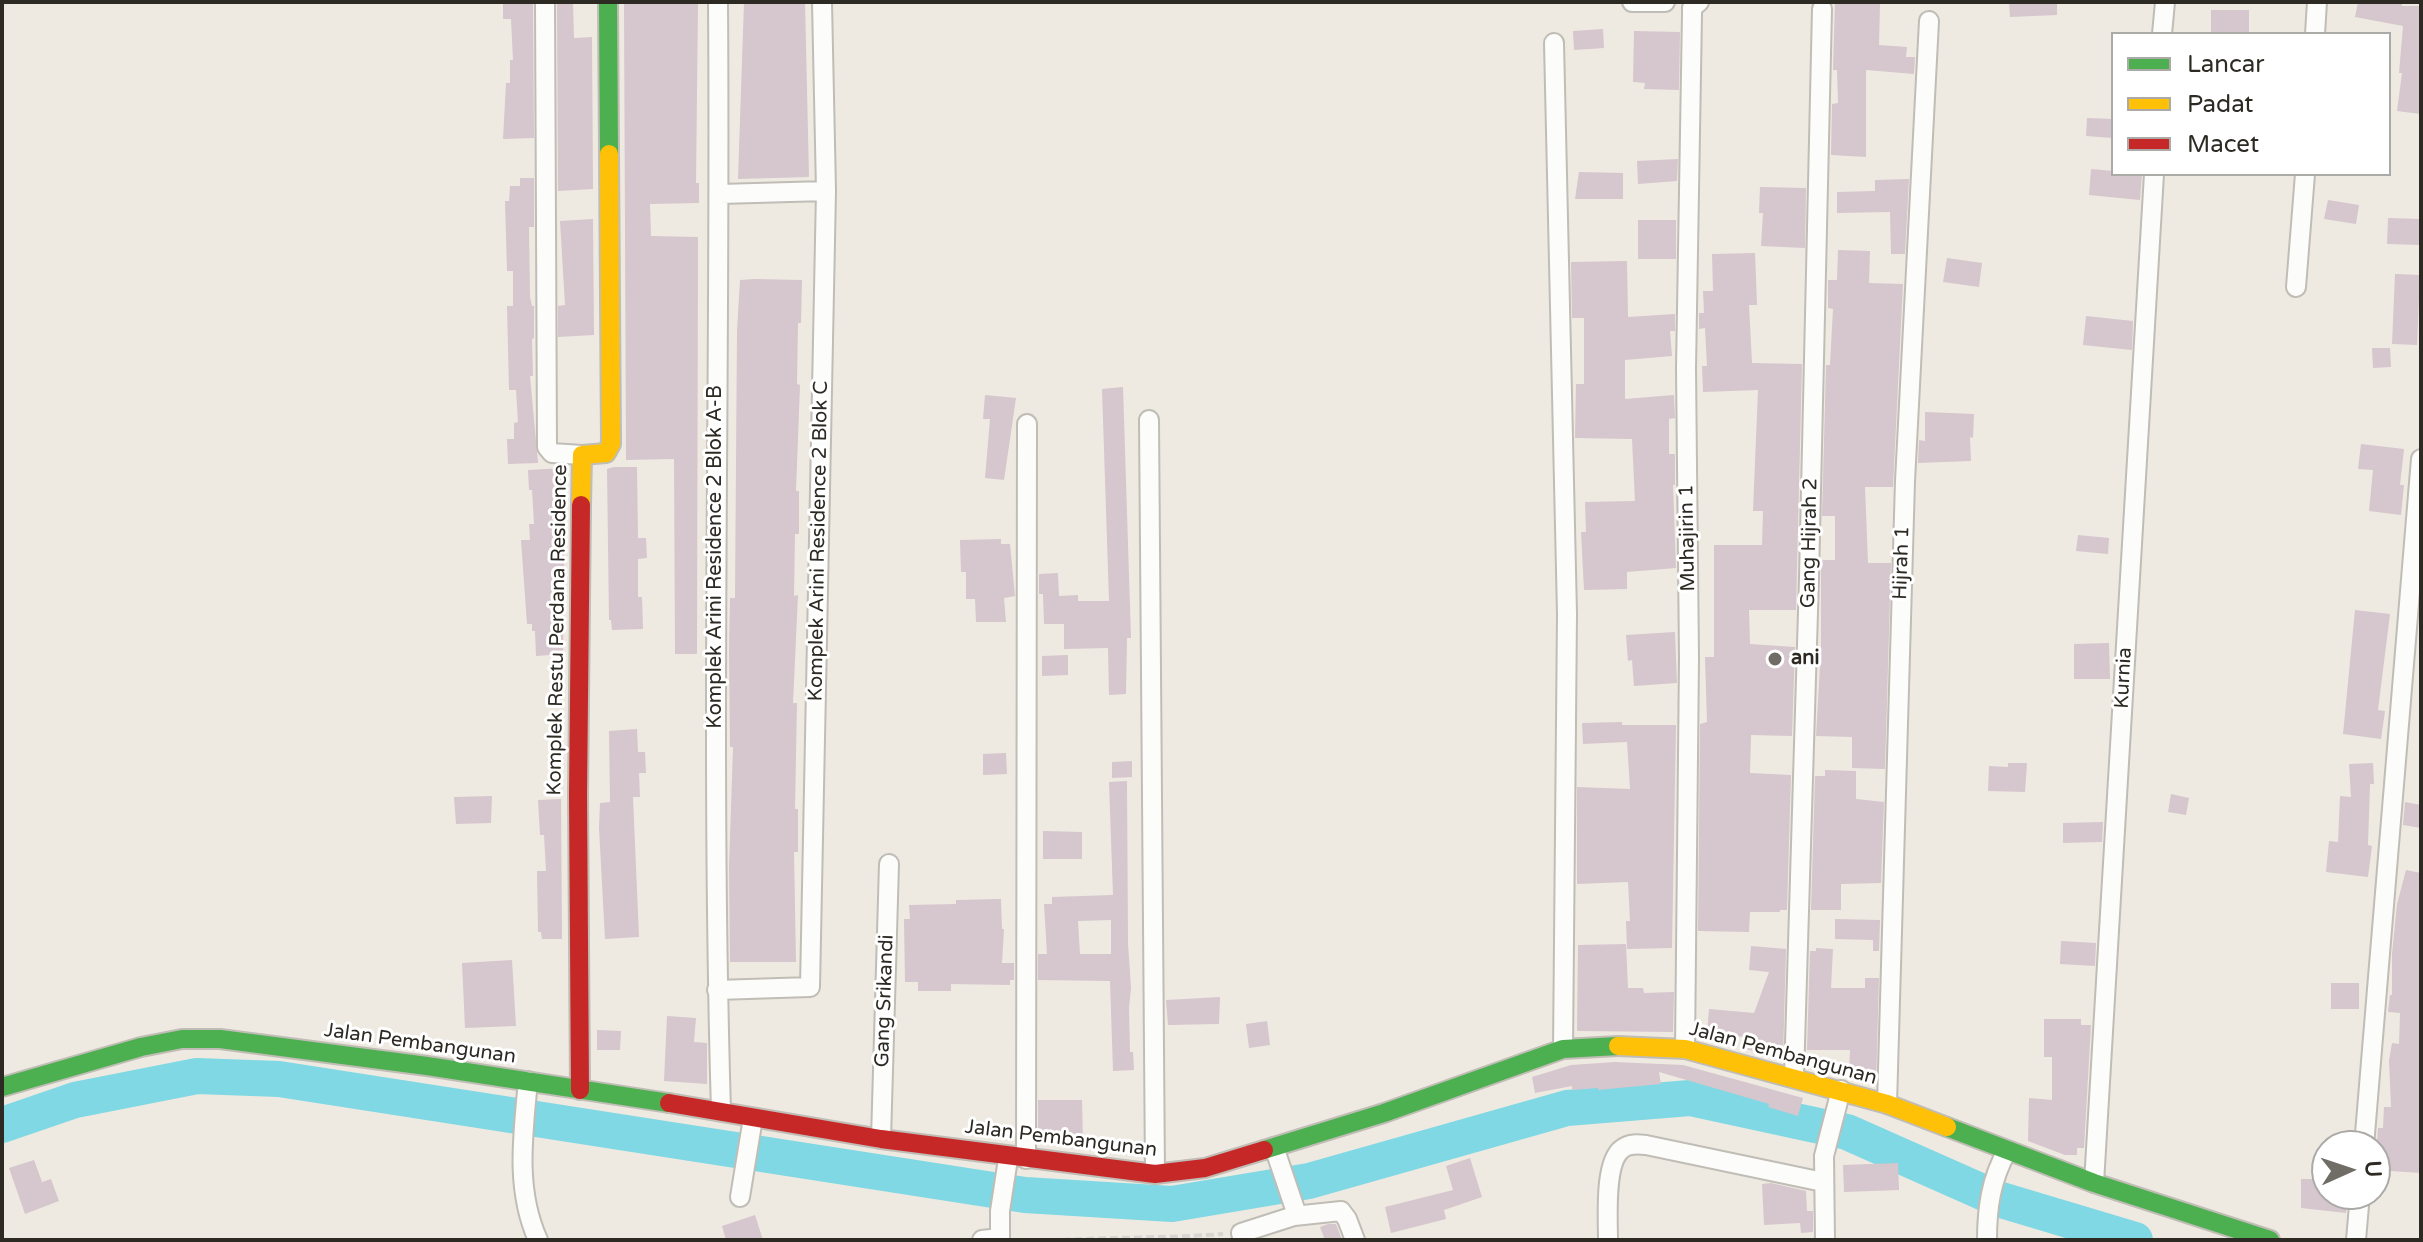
<!DOCTYPE html>
<style>
body{margin:0}
#map{position:relative;width:2423px;height:1242px;overflow:hidden;background:#eeeae1;font-family:"Varela Round",sans-serif}
canvas{display:block}
.frame{position:absolute;inset:0;border:4px solid #2c2a23;pointer-events:none}
.legend{position:absolute;left:2111px;top:32px;width:280px;height:144px;box-sizing:border-box;background:#fff;border:2px solid #abaaa7;margin:0;padding:10px 14px;list-style:none;font-size:24px;color:#2c2a23}
.legend li{display:flex;align-items:center;gap:16px;height:40px}
.legend b{width:40px;border:2px solid #abaaa7}
.north{position:absolute;left:2311px;top:1130px;width:80px;height:80px;box-sizing:border-box;background:#fff;border:2px solid #abaaa7;border-radius:50%;rotate:87deg;font-size:22px;font-weight:700;line-height:32px;text-align:center;color:#2c2a23}
.north::after{content:'';display:block;margin:auto;width:28px;height:36px;background:#706d66;clip-path:polygon(50% 0,100% 100%,50% 72%,0 100%)}
</style>
<div id="map">
<canvas width="2423" height="1242"></canvas>
<div class="frame"></div>
<ul class="legend">
<li><b style="height:10px;background:#4caf50"></b>Lancar</li>
<li><b style="height:10px;background:#ffc107"></b>Padat</li>
<li><b style="height:10px;background:#c62828"></b>Macet</li>
</ul>
<div class="north">U</div>
</div>
<script>
const ctx = document.querySelector('canvas').getContext('2d');
ctx.lineJoin = 'round';
function stroke(path, color, width, dash) {
  ctx.strokeStyle = color;
  ctx.lineWidth = width;
  ctx.lineCap = dash ? 'butt' : 'round';
  ctx.setLineDash(dash || []);
  ctx.stroke(path);
}
function fillPath(path, color) {
  ctx.fillStyle = color;
  ctx.fill(path, 'evenodd');
}
function write(font, color, halo, rows, align = 'center') {
  ctx.font = font + ' "Varela Round",sans-serif';
  ctx.lineWidth = 6;
  ctx.setLineDash([]);
  ctx.textBaseline = 'middle';
  ctx.strokeStyle = halo;
  ctx.fillStyle = color;
  for (const [text, x, y, turn = 0] of rows) {
    ctx.save();
    ctx.translate(x, y);
    ctx.rotate((+turn || 0) * Math.PI / 180);
    ctx.textAlign = isNaN(turn) ? turn : align;
    if (halo) ctx.strokeText(text, 0, 0);
    ctx.fillText(text, 0, 0);
    ctx.restore();
  }
}
const river = new Path2D(`
 M2,1125L75,1100L197,1076L279,1079L1025,1195L1172,1204L1309,1181L1567,1108L1690,1098L1847,1132L1998,1199L2135,1240`);
const building = new Path2D(`
 M503,2H533L534,138L503,139L506,83H510V60H513L511,19H503Z
 M557,2H573L574,38L592,37L593,189L558,191Z
 M624,2H698L696,183H699V203L650,204L651,236L698,237L697,654H675L674,459L626,460Z
 M744,2H805L809,177L738,179Z
 M1835,2L1880,3L1879,45L1907,47L1906,57H1915L1914,74L1866,70V157L1831,155L1832,104L1838,103L1837,70H1833Z
 M2009,2H2057V15L2010,17Z
 M2358,2H2402V6H2421V114L2397,111L2402,73H2399L2403,26L2355,17Z
 M2211,10H2249V34H2211Z
 M1603,29L1604,48L1574,50L1573,31Z
 M1634,31L1680,32L1679,90L1644,89L1645,83L1633,82Z
 M2087,118L2113,119V138L2086,136Z
 M1678,159L1677,181L1638,184L1637,161Z
 M2091,169L2113,171V174H2142L2140,200L2089,195Z
 M1579,172L1623,173V199H1575Z
 M520,178H534V227H529L530,297L532,306H534V338L532,339L533,376H530L538,463L508,464L507,439H514V423L518,422L516,390H509L507,306H513V271H507L505,201H509L510,186H520Z
 M1909,179L1905,254H1891L1890,212L1837,213V192L1875,191V180Z
 M1760,187L1806,188L1805,248L1761,246L1763,213H1759Z
 M2328,200L2359,205L2356,224L2324,219Z
 M2388,218L2421,219V245L2387,244Z
 M593,219L594,335L558,337V306L565,305L560,221Z
 M1638,220H1676V259H1638Z
 M1838,250L1870,251L1869,283L1903,284L1893,487H1865L1868,563H1891L1885,769L1852,768V737L1816,736L1821,648V560H1835V516H1822L1826,365H1830L1833,309L1828,308V280H1837Z
 M1755,253L1757,305H1749L1752,363L1802,364L1796,610H1749L1750,644L1795,647L1792,736L1751,735L1750,773L1791,775L1787,910H1780V912H1750L1749,932L1698,931L1700,724L1707,722L1705,657H1714V545H1762L1763,511H1753L1758,390L1703,392L1702,366H1707L1705,328L1699,329V313H1704L1703,291H1713L1712,254Z
 M1947,258L1982,263L1979,287L1943,282Z
 M1627,261L1628,317L1675,314V331H1670L1672,356L1625,360V399L1674,395L1675,418L1669,419V454H1675V485H1673L1676,568L1627,572V589L1584,590L1581,532H1586L1585,502L1635,501L1632,439L1575,438L1576,384H1584V318H1572L1571,262Z
 M2395,274L2420,275L2417,345L2392,344Z
 M755,279L802,280L801,323H798L797,384L800,385L796,491H799V534H795L794,596L798,595L793,703H797L795,809H798V852H794L796,962H730L729,867L733,747H730L729,648L730,598H735L737,331L740,280Z
 M2086,316L2133,321L2132,350L2083,345Z
 M2372,348H2390L2391,367L2373,368Z
 M1123,387L1131,638H1127L1126,694L1109,695L1108,648L1064,649V624H1044L1043,594H1039V574L1058,573L1059,596L1078,595V601H1109L1102,389Z
 M985,395L1016,398L1004,480L985,478L990,419H983Z
 M1925,412L1974,414L1973,438L1970,437L1971,461L1918,463L1919,440L1925,441Z
 M2361,444L2404,449L2400,485H2404L2401,515L2369,511L2373,470L2358,469Z
 M614,467H637L638,538H646L647,558L638,559V597H642L643,629L612,630L611,620H609L607,469Z
 M563,468L565,514L563,654L536,656L535,631H532V624H527L521,540H530L529,524H534L532,490H529L528,470Z
 M2078,535L2109,538L2108,554L2076,551Z
 M1001,539V544H1010L1015,596L1004,598L1006,622H976L975,599H966V572H961L960,540Z
 M2355,610L2390,614L2378,710L2385,711L2381,739L2343,734Z
 M1675,632L1677,683L1634,686L1632,660L1628,661L1626,635Z
 M2109,643L2110,679H2074V644Z
 M1068,655V675L1042,676V656Z
 M1622,722V725H1676L1672,948L1627,949L1626,921H1630L1628,882L1577,884V787L1630,789L1627,742L1583,744L1582,723Z
 M637,729L638,752H645L646,773H639L640,797H633L639,937L605,939L599,828L600,803L610,802L609,731Z
 M1006,753L1007,774L983,775V754Z
 M1132,761V777L1112,778V762Z
 M2008,763H2027L2025,792L1988,791L1989,766L2008,767Z
 M2373,763L2374,784H2370L2368,845L2372,846L2368,877L2326,872L2329,841L2338,842L2340,796L2351,797L2349,764Z
 M1825,770L1856,771V799L1884,802L1881,883L1841,884V910H1811L1815,776H1825Z
 M1127,781L1128,943L1131,988L1129,1008L1130,1052H1133L1134,1070L1113,1071L1110,981L1038,980V954H1047L1044,904H1052V897L1113,895L1109,782ZM1111,920V954H1080L1078,921Z
 M2171,794L2189,798L2186,815L2168,812Z
 M492,796L491,823L456,824L454,797Z
 M561,799L562,939H542L541,932H538L537,871H546L544,835H540L538,800Z
 M2405,802L2421,805V828L2403,825Z
 M2103,822L2102,842L2063,843V823Z
 M1043,831L1082,832V859H1043Z
 M2406,870L2421,873V1173L2375,1170L2378,1128H2383L2384,1107H2391L2389,1061L2392,1043L2399,1044L2400,1013L2388,1012L2390,995H2392V954L2397,904Z
 M1001,899L1002,929H1004L1002,963H1014V980H1010V985L951,984V991H918V982H905L904,919H910L909,905L956,904V900Z
 M1835,919L1880,920L1879,951H1873V940L1835,939Z
 M2061,941L2096,943L2095,966L2060,964Z
 M1626,944L1628,988H1643L1644,993L1674,992L1673,1032L1577,1031L1578,945Z
 M1751,946L1786,949L1783,1059L1742,1048L1745,1037L1707,1034L1709,1009L1754,1013L1769,972L1749,970Z
 M1816,948L1833,949L1831,988H1865V978H1879L1876,1084L1861,1080V1074H1849L1850,1050H1807L1810,951H1816Z
 M512,960L516,1026L465,1028L462,963Z
 M2331,983H2359V1009H2331Z
 M1220,997L1219,1024L1168,1025L1166,1000Z
 M667,1016L696,1018L694,1042L707,1043V1084L664,1081Z
 M2044,1019H2081V1025H2091L2084,1148H2077V1155H2065L2028,1141L2029,1098L2052,1100V1057H2044Z
 M1267,1021L1270,1045L1249,1048L1246,1024Z
 M597,1030L621,1031L620,1050H597Z
 M1615,1062L1683,1065L1803,1098L1798,1116L1768,1107L1769,1104L1659,1072L1661,1084L1598,1090V1088L1572,1090V1086L1535,1093L1532,1077L1571,1065Z
 M1038,1100H1082L1083,1142L1038,1143Z
 M1470,1158L1482,1197L1444,1210L1446,1219L1391,1233L1385,1207L1453,1190L1446,1166Z
 M34,1160L42,1182L51,1179L59,1201L25,1214L9,1168Z
 M1898,1163L1899,1190L1844,1192L1843,1165Z
 M2301,1179H2327V1194H2348L2346,1213L2301,1208Z
 M1771,1183L1806,1191L1807,1211H1813V1232L1801,1233L1800,1223L1764,1225L1762,1184Z
 M755,1215L763,1240H726L722,1226Z
 M1328,1224H1336L1342,1240H1325L1320,1227Z`);
const path = new Path2D(`
 M1062,1240C1116,1237 1169,1238 1223,1234`);
const street = new Path2D(`
 M545,2L547,447L552,453L582,455
 M718,2C721,372 710,741 721,1111
 M1632,2H1665
 M2162,34L2165,2
 M2315,34L2317,2
 M1554,43L1567,614L1563,1049
 M720,194L826,191
 M2296,287L2305,174
 M1149,420L1155,1174
 M717,990L810,987L826,191L822,2
 M1685,1049L1689,658L1686,368L1692,14V8L1699,2
 M1794,1077L1809,578L1822,9
 M528,1081C523,1135 515,1189 538,1240
 M1887,1104L1905,481L1929,21
 M881,1139L889,864
 M2364,1146L2421,459
 M1274,1147L1296,1212L1294,1216
 M1026,1159L1027,424
 M2094,1183L2154,174
 M740,1197L753,1118
 M982,1240L1000,1238V1211L1008,1159
 M1243,1240L1241,1233L1294,1216L1341,1211L1347,1219L1355,1240
 M1608,1240C1608,1218 1604,1162 1622,1149C1629,1143 1638,1144 1646,1145L1823,1182
 M1825,1240L1824,1156L1841,1090
 M1987,1240C1987,1208 1991,1179 2007,1151
 M2356,1240L2360,1194`);
const fast = new Path2D(`
 M608,2L609,154
 M2,1087L141,1047L182,1039H220L427,1066L669,1103
 M1947,1127L2094,1183L2270,1240
 M1264,1150L1384,1113L1563,1049L1618,1046`);
const slow = new Path2D(`
 M581,505L582,455L606,453L611,444L609,154
 M1618,1046L1685,1049L1887,1104L1947,1127`);
const jam = new Path2D(`
 M580,1090L578,794L581,505
 M669,1103L881,1139L1155,1174L1205,1168L1264,1150`);
const markers = [
 [1775,659,8,"#706d66"]
];
const streetNames = [
 ["Muhajirin 1",1688,538,-91],
 ["Komplek Arini Residence 2 Blok C",819,541,-89],
 ["Gang Hijrah 2",1810,543,-89],
 ["Komplek Arini Residence 2 Blok A-B",716,557,-90],
 ["Hijrah 1",1902,563,-88],
 ["Komplek Restu Perdana Residence",558,630,-89],
 ["Kurnia",2124,678,-87],
 ["Gang Srikandi",885,1001,-88],
 ["Jalan Pembangunan",420,1044,8],
 ["Jalan Pembangunan",1783,1054,15],
 ["Jalan Pembangunan",1061,1139,7]
];
const poiNames = [
 ["ani",1791,659]
];
stroke(river, '#7fd8e3', 36);
fillPath(building, '#d6c6ce');
stroke(street, '#c0bdb6', 22);
stroke(fast, '#c0bdb6', 22);
stroke(slow, '#c0bdb6', 22);
stroke(jam, '#c0bdb6', 22);
stroke(path, '#d6d5d2', 4, [8, 4]);
stroke(street, '#fcfcfa', 18);
stroke(fast, '#4caf50', 18);
stroke(slow, '#ffc107', 18);
stroke(jam, '#c62828', 18);
for (const [x, y, r, color] of markers) {
  const dot = new Path2D();
  dot.arc(x, y, r, 0, 2 * Math.PI);
  ctx.fillStyle = color;
  ctx.fill(dot);
  stroke(dot, '#fff', 3);
}
write('20px', '#2c2a23', '#fff', streetNames);
write('bold 20px', '#2c2a23', '#fff', poiNames, 'left');
</script>
